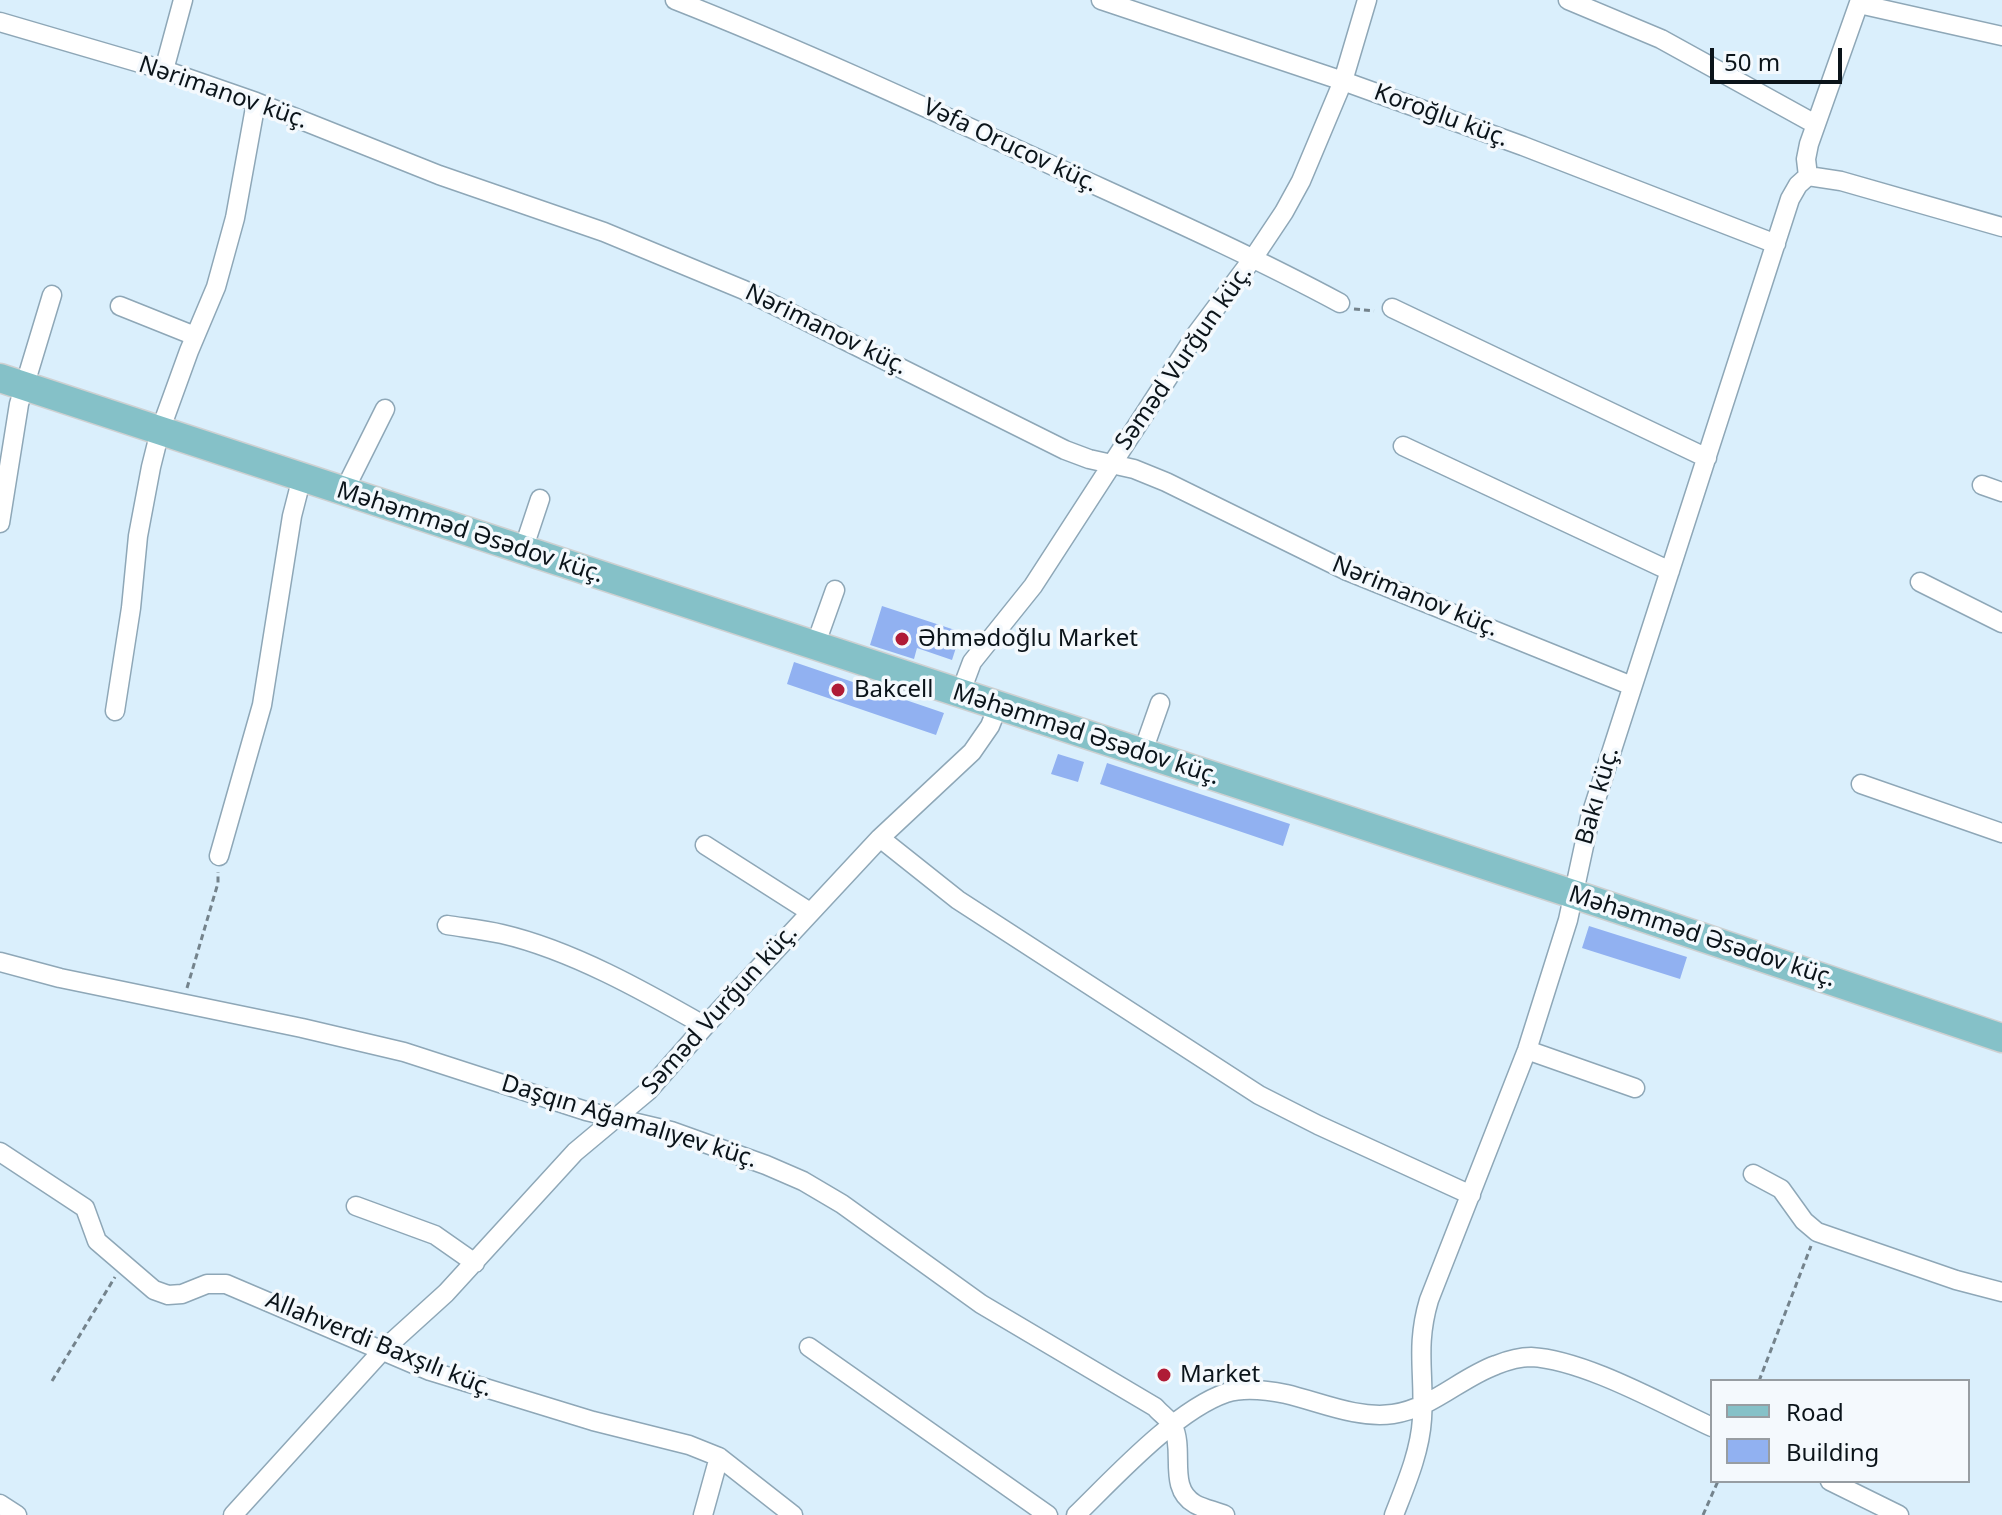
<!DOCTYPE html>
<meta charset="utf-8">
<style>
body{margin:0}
#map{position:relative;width:2002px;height:1515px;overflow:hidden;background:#daeffc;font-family:"Noto Sans",sans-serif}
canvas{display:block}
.legend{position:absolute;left:1710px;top:1379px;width:260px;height:104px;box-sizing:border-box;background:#f4f9fd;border:2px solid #979da2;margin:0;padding:10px 14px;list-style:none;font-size:24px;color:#0b141a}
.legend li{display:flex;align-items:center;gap:16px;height:40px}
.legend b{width:40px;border:2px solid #979da2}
.scale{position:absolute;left:1710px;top:48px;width:132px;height:36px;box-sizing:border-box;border:4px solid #0b141a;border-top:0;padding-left:10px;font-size:24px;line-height:28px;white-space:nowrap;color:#0b141a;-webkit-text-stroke:6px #f4f9fd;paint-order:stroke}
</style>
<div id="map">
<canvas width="2002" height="1515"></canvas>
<ul class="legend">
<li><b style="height:10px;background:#85c1c8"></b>Road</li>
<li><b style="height:22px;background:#91b1f1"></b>Building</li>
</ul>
<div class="scale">50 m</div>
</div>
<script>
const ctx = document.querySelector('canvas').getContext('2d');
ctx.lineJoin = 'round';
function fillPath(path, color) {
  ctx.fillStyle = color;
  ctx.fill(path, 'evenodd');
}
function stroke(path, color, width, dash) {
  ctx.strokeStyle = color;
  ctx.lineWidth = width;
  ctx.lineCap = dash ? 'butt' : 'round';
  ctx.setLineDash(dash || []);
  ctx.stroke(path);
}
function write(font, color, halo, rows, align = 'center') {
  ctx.font = font + ' "Noto Sans",sans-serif';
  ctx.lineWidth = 7;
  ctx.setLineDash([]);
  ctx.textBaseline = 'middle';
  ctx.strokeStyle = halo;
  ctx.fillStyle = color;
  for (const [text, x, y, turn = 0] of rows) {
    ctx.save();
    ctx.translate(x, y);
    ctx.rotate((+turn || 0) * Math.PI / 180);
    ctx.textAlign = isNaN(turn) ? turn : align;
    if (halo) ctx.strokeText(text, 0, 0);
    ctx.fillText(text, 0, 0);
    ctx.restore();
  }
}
const building = new Path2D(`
 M882,606L961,632L952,660L917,648L914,659L870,645Z
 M794,662L944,713L936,735L787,684Z
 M1058,754L1084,762L1078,782L1051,774Z
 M1107,763L1290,824L1283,846L1100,784Z
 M1589,926L1687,957L1680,979L1582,948Z`);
const path = new Path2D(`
 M1354,309L1374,311
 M187,988L218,883V872
 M52,1381L115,1277
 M1759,1381L1811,1246
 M1703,1515L1718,1481`);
const minor = new Path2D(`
 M675,0C802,50 925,107 1049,164C1147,209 1245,252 1340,303
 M1101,0L1343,81L1523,146L1776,244
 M1568,0L1661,39L1815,124
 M1859,4L2002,36
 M0,22L164,70L256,102L439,175L604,232L744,290L1065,450L1089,459L1134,469L1166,482L1347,571L1632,686
 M164,70L183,0
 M1808,176L1841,181L2002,227
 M1808,176L1806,159L1809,144L1860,0
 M120,306L195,336
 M1392,308L1707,458
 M1403,446L1670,571
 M1982,485L2002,492
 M344,491L385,409
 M0,523L19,404L52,295
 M523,550L540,499
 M1920,582L2002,623
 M815,646L835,590
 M960,694L972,662L1033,586L1197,333L1254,257L1284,212L1301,181L1343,81L1367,0
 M115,711L131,608L138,536L151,467L160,431L189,351L216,287L235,218L256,102
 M1142,754L1160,703
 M1861,784L2002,833
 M880,838L958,900L1259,1095L1318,1125L1471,1195
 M705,845L810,912
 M219,856L262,705L292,516L302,477
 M447,925C466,928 484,930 502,934C571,950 644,991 705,1026
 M0,962L60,978L302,1028L404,1052L586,1111L671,1131L766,1165L803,1181L842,1204L981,1304L1155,1407C1160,1413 1169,1419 1173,1426C1185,1451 1167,1488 1195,1504C1204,1509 1216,1511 1225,1515
 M1527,1050L1635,1088
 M0,1152L85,1208L97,1241L154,1290L168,1295L182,1294L207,1284H226L430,1371L593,1421L689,1445L719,1457L793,1515
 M1753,1174L1781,1189L1804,1221L1817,1232L1956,1280L2002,1292
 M356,1206L435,1235L475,1263
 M809,1347L1048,1515
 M1830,1481L1899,1515
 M0,1504L17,1515
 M233,1515L382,1351L446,1293L575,1152L648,1091L705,1026L880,838L972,752L990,726L998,706
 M703,1515L719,1457
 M1076,1515C1114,1478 1176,1410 1226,1393C1244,1387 1267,1390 1286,1394C1320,1402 1357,1419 1393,1414C1433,1408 1460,1378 1496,1365C1506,1361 1521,1357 1531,1357C1585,1360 1662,1404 1712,1427
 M1394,1515C1406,1484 1420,1452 1422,1419C1425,1374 1415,1347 1429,1300L1527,1050L1568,920L1590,818L1790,199L1798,185L1808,176`);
const primary = new Path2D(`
 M0,378L1573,894L2002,1038`);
const markers = [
 [902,639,8,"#af1b36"],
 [838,690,8,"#af1b36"],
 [1164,1375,8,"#af1b36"]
];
const streetNames = [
 ["Nərimanov küç.",223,93,19],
 ["Koroğlu küç.",1441,116,20],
 ["Vəfa Orucov küç.",1010,146,25],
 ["Nərimanov küç.",826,330,26],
 ["Səməd Vurğun küç.",1184,358,-55],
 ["Məhəmməd Əsədov küç.",470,533,18],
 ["Nərimanov küç.",1415,597,22],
 ["Məhəmməd Əsədov küç.",1086,735,18],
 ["Bakı küç.",1598,796,-74],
 ["Məhəmməd Əsədov küç.",1702,937,18],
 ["Səməd Vurğun küç.",720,1010,-48],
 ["Daşqın Ağamalıyev küç.",629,1122,17],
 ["Allahverdi Baxşılı küç.",379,1345,22]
];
const poiNames = [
 ["Əhmədoğlu Market",918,639],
 ["Bakcell",854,690],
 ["Market",1180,1375]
];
fillPath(building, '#91b1f1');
stroke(minor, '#8ea7b7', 21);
stroke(primary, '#ced0d1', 31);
stroke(path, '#74838c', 3, [6, 4]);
stroke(minor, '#fff', 18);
stroke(primary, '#85c1c8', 28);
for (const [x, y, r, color] of markers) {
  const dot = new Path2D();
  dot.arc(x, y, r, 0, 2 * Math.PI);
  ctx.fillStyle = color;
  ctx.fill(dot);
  stroke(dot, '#f4f9fd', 3);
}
write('24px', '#0b141a', '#f4f9fd', streetNames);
write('24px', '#0b141a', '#f4f9fd', poiNames, 'left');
</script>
